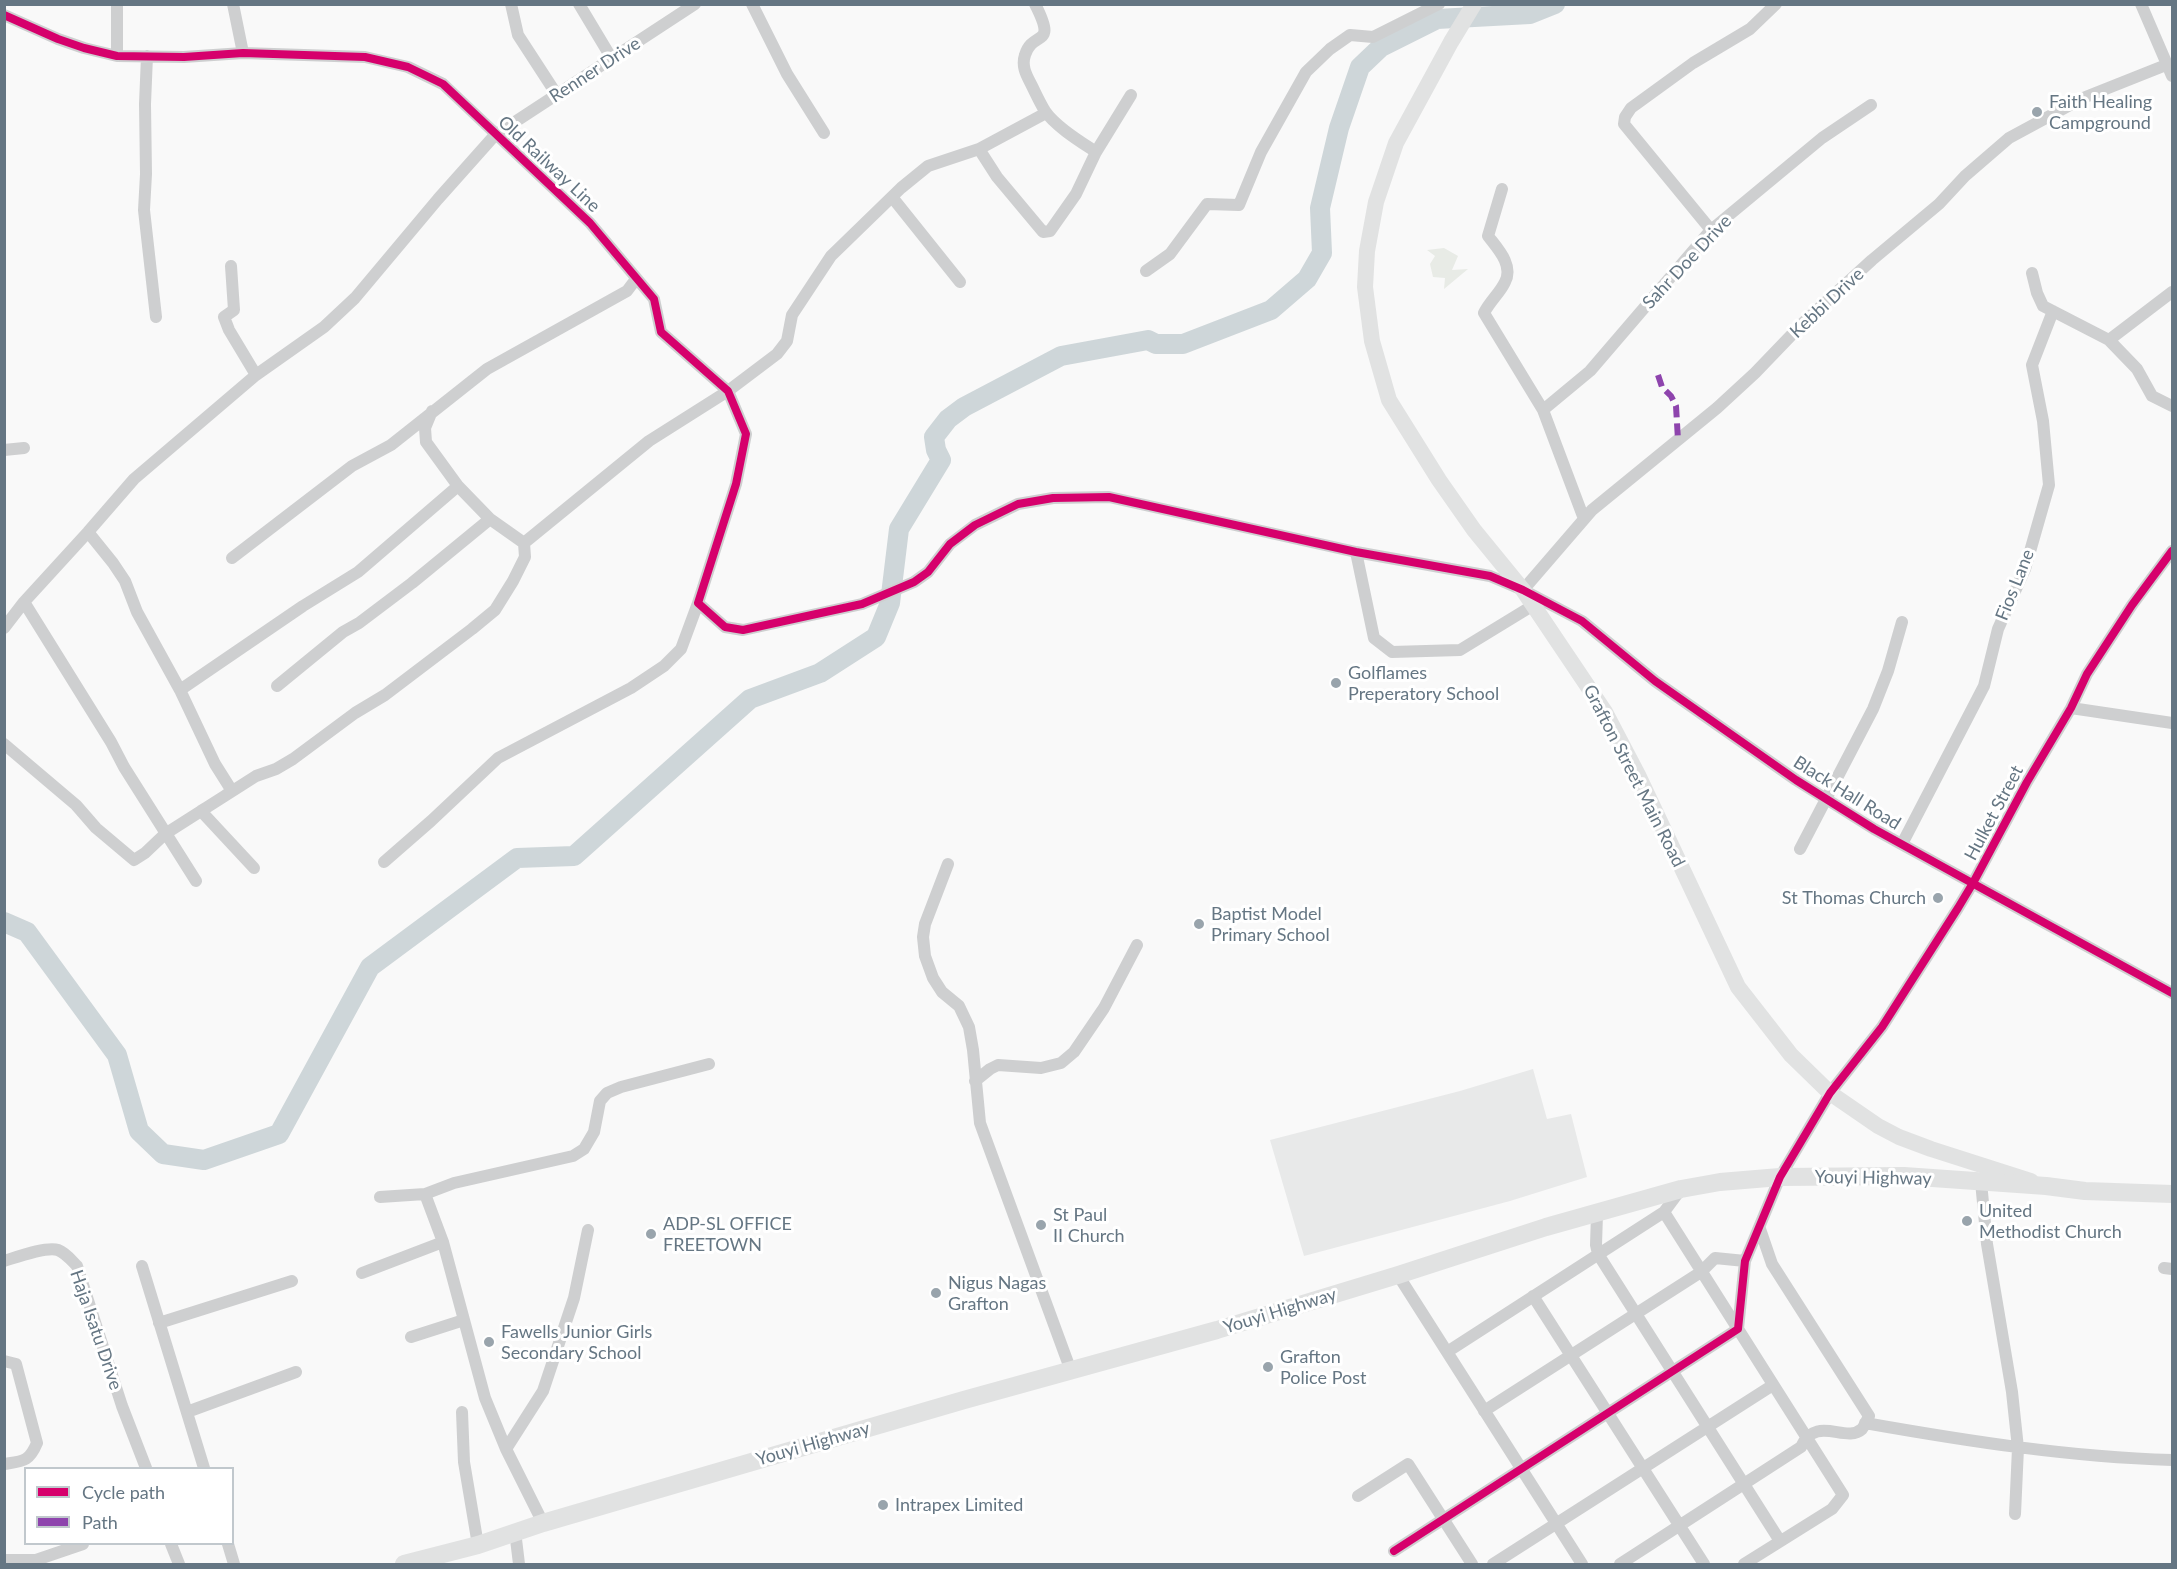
<!DOCTYPE html>
<style>
body{margin:0}
#map{position:relative;width:2177px;height:1569px;overflow:hidden;background:#f9f9f9;font-family:Lato,sans-serif}
canvas{display:block}
.frame{position:absolute;inset:0;border:6px solid #657683;pointer-events:none}
.legend{position:absolute;left:24px;top:1467px;width:210px;height:78px;box-sizing:border-box;background:#fff;border:2px solid #c1c8cd;margin:0;padding:8px 10px;list-style:none;font-size:18px;color:#657683}
.legend li{display:flex;align-items:center;gap:12px;height:30px}
.legend b{width:30px;border:2px solid #c1c8cd}
</style>
<div id="map">
<canvas width="2177" height="1569"></canvas>
<div class="frame"></div>
<ul class="legend">
<li><b style="height:8px;background:#d6006c"></b>Cycle path</li>
<li><b style="height:8px;background:#8e44ad"></b>Path</li>
</ul>
</div>
<script>
const ctx = document.querySelector('canvas').getContext('2d');
ctx.lineJoin = 'round';
function fillPath(path, color) {
  ctx.fillStyle = color;
  ctx.fill(path, 'evenodd');
}
function stroke(path, color, width, dash) {
  ctx.strokeStyle = color;
  ctx.lineWidth = width;
  ctx.lineCap = dash ? 'butt' : 'round';
  ctx.setLineDash(dash || []);
  ctx.stroke(path);
}
function write(font, color, halo, rows, align = 'center') {
  ctx.font = font + ' Lato,sans-serif';
  ctx.lineWidth = 6;
  ctx.setLineDash([]);
  ctx.textBaseline = 'middle';
  ctx.strokeStyle = halo;
  ctx.fillStyle = color;
  for (const [text, x, y, turn = 0] of rows) {
    ctx.save();
    ctx.translate(x, y);
    ctx.rotate((+turn || 0) * Math.PI / 180);
    ctx.textAlign = isNaN(turn) ? turn : align;
    if (halo) ctx.strokeText(text, 0, 0);
    ctx.fillText(text, 0, 0);
    ctx.restore();
  }
}
const built = new Path2D(`
 M1533,1069L1547,1119L1571,1114L1587,1177L1510,1201L1304,1256L1270,1140L1460,1091Z`);
const green = new Path2D(`
 M1444,248L1458,256L1452,270L1468,269L1444,289L1445,278L1433,277L1430,264L1435,256L1427,250Z`);
const river = new Path2D(`
 M4,922L27,932L117,1055L139,1131L163,1154L204,1160L279,1134L370,967L517,858L574,856L750,699L820,673L876,637L890,603L899,529L941,460L936,450L934,437L948,419L964,407L1061,356L1148,340L1156,344H1183L1271,310L1307,279L1322,253L1320,208L1339,128L1360,67L1381,47L1437,19L1530,14L1555,4`);
const street = new Path2D(`
 M233,4L243,53
 M511,4L518,35L557,95
 M579,4L612,59
 M752,4L787,74L824,133
 M1035,4C1058,49 1033,29 1025,55C1021,67 1027,76 1032,86C1036,94 1040,103 1045,111C1055,126 1081,142 1096,152L1131,95
 M2141,4L2172,76
 M4,15L58,39L84,48L117,56L184,57L243,53L365,57L408,67L443,84L590,223L654,299L661,332L728,391L746,434L736,484L698,603L725,627L743,630L862,604L914,582L928,572L950,544L975,525L1018,504L1053,498L1109,497L1356,552L1490,576L1523,590L1582,621L1655,681L1796,780L1874,829L2172,993
 M117,56V4
 M147,56L145,104L146,174L144,210L156,317
 M979,149L997,177L1043,232L1050,231L1076,194L1096,152
 M1502,189L1488,236C1497,248 1514,265 1505,282C1500,293 1490,301 1484,313L1543,410L1584,519
 M892,197L960,282
 M1711,230L1624,124L1625,117L1631,108L1693,63L1750,29L1776,4
 M231,266L234,310L224,317L229,330L256,375
 M1146,271L1170,254L1207,204L1239,205L1261,152L1306,72L1330,49L1350,35L1373,37L1439,4
 M2032,273L2037,293L2043,306L2109,340L2137,369L2152,396L2172,406
 M2109,340L2172,292
 M1543,410L1590,371L1711,230L1822,138L1871,105
 M4,450L24,448
 M88,532L113,563L125,581L137,612L180,690L215,764L232,791L226,795
 M524,543L649,441L728,391L777,354L787,341L792,315L831,256L901,188L928,166L979,149L1046,113
 M1356,552L1374,638L1392,652L1460,650L1532,606
 M232,558L352,466L391,445L487,369L627,291L636,279
 M1523,590L1592,510L1717,408L1755,373L1804,322L1872,260L1939,204L1965,176L2009,138L2083,98L2166,65
 M24,602L111,742L124,767L196,881
 M4,628L24,602L88,532L134,479L256,375L324,327L355,298L438,199L495,135L695,4
 M277,686L343,632L359,623L412,583L490,519
 M180,690L303,606L358,572L458,486
 M2071,708L2172,723
 M4,744L76,805L96,828L134,860L145,853L165,834L256,776L276,769L293,759L355,713L385,695L472,629L495,610L513,581L525,557L524,543L490,519L458,486L426,442L425,428L432,411
 M206,808L201,811L254,868
 M1902,844L1984,686L1998,629L2025,569L2049,485L2043,421L2032,365L2053,311
 M1800,849L1873,709L1888,671L1902,622
 M384,862L431,821L498,758L631,688L664,666L681,649L698,603
 M948,864L925,924L923,937L925,956L933,978L942,992L959,1006L969,1027L973,1050L980,1123L1071,1371
 M975,1081L990,1069L998,1065L1041,1068L1061,1063L1074,1052L1104,1008L1137,945
 M1981,1182L1987,1244L2012,1392L2018,1448L2015,1514
 M425,1194L443,1242L485,1398L506,1449L543,1523
 M380,1197L425,1194L454,1183L573,1156L584,1149L594,1132L600,1101L607,1093L621,1087L709,1064
 M1664,1212L1843,1495L1832,1509L1744,1564
 M1597,1214L1596,1245L1598,1254L1780,1541
 M4,1261C17,1257 47,1246 58,1250C66,1253 72,1261 77,1266L122,1406L146,1468
 M142,1266L204,1468
 M2164,1268L2172,1269
 M362,1273L443,1242
 M1398,1275L1582,1564
 M1533,1296L1704,1564
 M159,1323L292,1281
 M411,1337L464,1320
 M1447,1352L1664,1212L1681,1189
 M4,1361L16,1364L37,1443C29,1462 23,1461 4,1464
 M1484,1411L1701,1272L1715,1258L1745,1261
 M187,1412L296,1372
 M462,1412L464,1462L478,1545
 M1865,1423C1967,1441 2069,1457 2172,1460
 M506,1449L543,1391L574,1298L588,1230
 M1358,1496L1408,1464L1472,1564
 M515,1531L519,1564
 M171,1544L179,1564
 M228,1544L234,1564
 M1394,1551L1738,1329L1745,1261L1780,1177L1830,1093L1882,1027L1958,908L1973,883L2027,782L2071,708L2087,674L2132,605L2172,551
 M4,1560H36L83,1544
 M1493,1564L1773,1385
 M1620,1564L1801,1447C1816,1414 1846,1444 1862,1429C1865,1425 1867,1420 1869,1416L1772,1264L1760,1229`);
const secondary = new Path2D(`
 M1474,4L1451,42L1396,143L1376,202L1367,251L1365,287L1372,341L1389,400L1439,480L1474,530L1523,590L1605,712L1638,775L1738,987L1791,1055L1830,1093L1878,1126L1899,1137L1931,1149L2031,1181`);
const primary = new Path2D(`
 M404,1564L478,1545L543,1523L964,1400L1217,1330L1398,1275L1546,1227L1681,1189L1720,1182L1780,1177L1904,1176L2046,1186L2085,1191L2172,1194`);
const quiet = new Path2D(`
 M1658,375L1662,387L1671,396L1676,406L1678,440`);
const cycleway = new Path2D(`
 M4,15L58,39L84,48L117,56L184,57L243,53L365,57L408,67L443,84L590,223L654,299L661,332L728,391L746,434L736,484L698,603L725,627L743,630L862,604L914,582L928,572L950,544L975,525L1018,504L1053,498L1109,497L1356,552L1490,576L1523,590L1582,621L1655,681L1796,780L1874,829L2172,993
 M1394,1551L1738,1329L1745,1261L1780,1177L1830,1093L1882,1027L1958,908L1973,883L2027,782L2071,708L2087,674L2132,605L2172,551`);
const markers = [
 [2037,112,6,"#99a4ac"],
 [1336,683,6,"#99a4ac"],
 [1938,898,6,"#99a4ac"],
 [1199,924,6,"#99a4ac"],
 [1967,1221,6,"#99a4ac"],
 [1041,1225,6,"#99a4ac"],
 [651,1234,6,"#99a4ac"],
 [936,1293,6,"#99a4ac"],
 [489,1342,6,"#99a4ac"],
 [1268,1367,6,"#99a4ac"],
 [883,1505,6,"#99a4ac"]
];
const streetNames = [
 ["Renner Drive",595,70,-33],
 ["Old Railway Line",549,164,43],
 ["Sahr Doe Drive",1687,262,-47],
 ["Kebbi Drive",1827,303,-43],
 ["Fios Lane",2015,585,-68],
 ["Grafton Street Main Road",1634,776,63],
 ["Black Hall Road",1847,793,32],
 ["Hulket Street",1994,813,-62],
 ["Youyi Highway",1873,1178,1],
 ["Youyi Highway",1280,1311,-17],
 ["Haja Isatu Drive",96,1330,71],
 ["Youyi Highway",813,1444,-16]
];
const poiNames = [
 ["Faith Healing",2049,102],
 ["Campground",2049,123],
 ["Golflames",1348,673],
 ["Preperatory School",1348,694],
 ["St Thomas Church",1926,898,"right"],
 ["Baptist Model",1211,914],
 ["Primary School",1211,935],
 ["United",1979,1211],
 ["Methodist Church",1979,1232],
 ["St Paul",1053,1215],
 ["II Church",1053,1236],
 ["ADP-SL OFFICE",663,1224],
 ["FREETOWN",663,1245],
 ["Nigus Nagas",948,1283],
 ["Grafton",948,1304],
 ["Fawells Junior Girls",501,1332],
 ["Secondary School",501,1353],
 ["Grafton",1280,1357],
 ["Police Post",1280,1378],
 ["Intrapex Limited",895,1505]
];
fillPath(built, '#e8e9e9');
fillPath(green, '#e8ebe6');
stroke(river, '#ced6d9', 20);
stroke(street, '#cecfd0', 12);
stroke(secondary, '#e1e2e2', 16);
stroke(primary, '#e1e2e2', 18);
stroke(quiet, '#8e44ad', 6, [12, 6]);
stroke(cycleway, '#d6006c', 8);
for (const [x, y, r, color] of markers) {
  const dot = new Path2D();
  dot.arc(x, y, r, 0, 2 * Math.PI);
  ctx.fillStyle = color;
  ctx.fill(dot);
  stroke(dot, '#fff', 2);
}
write('18px', '#657683', '#fff', streetNames);
write('18px', '#657683', '#fff', poiNames, 'left');
</script>
